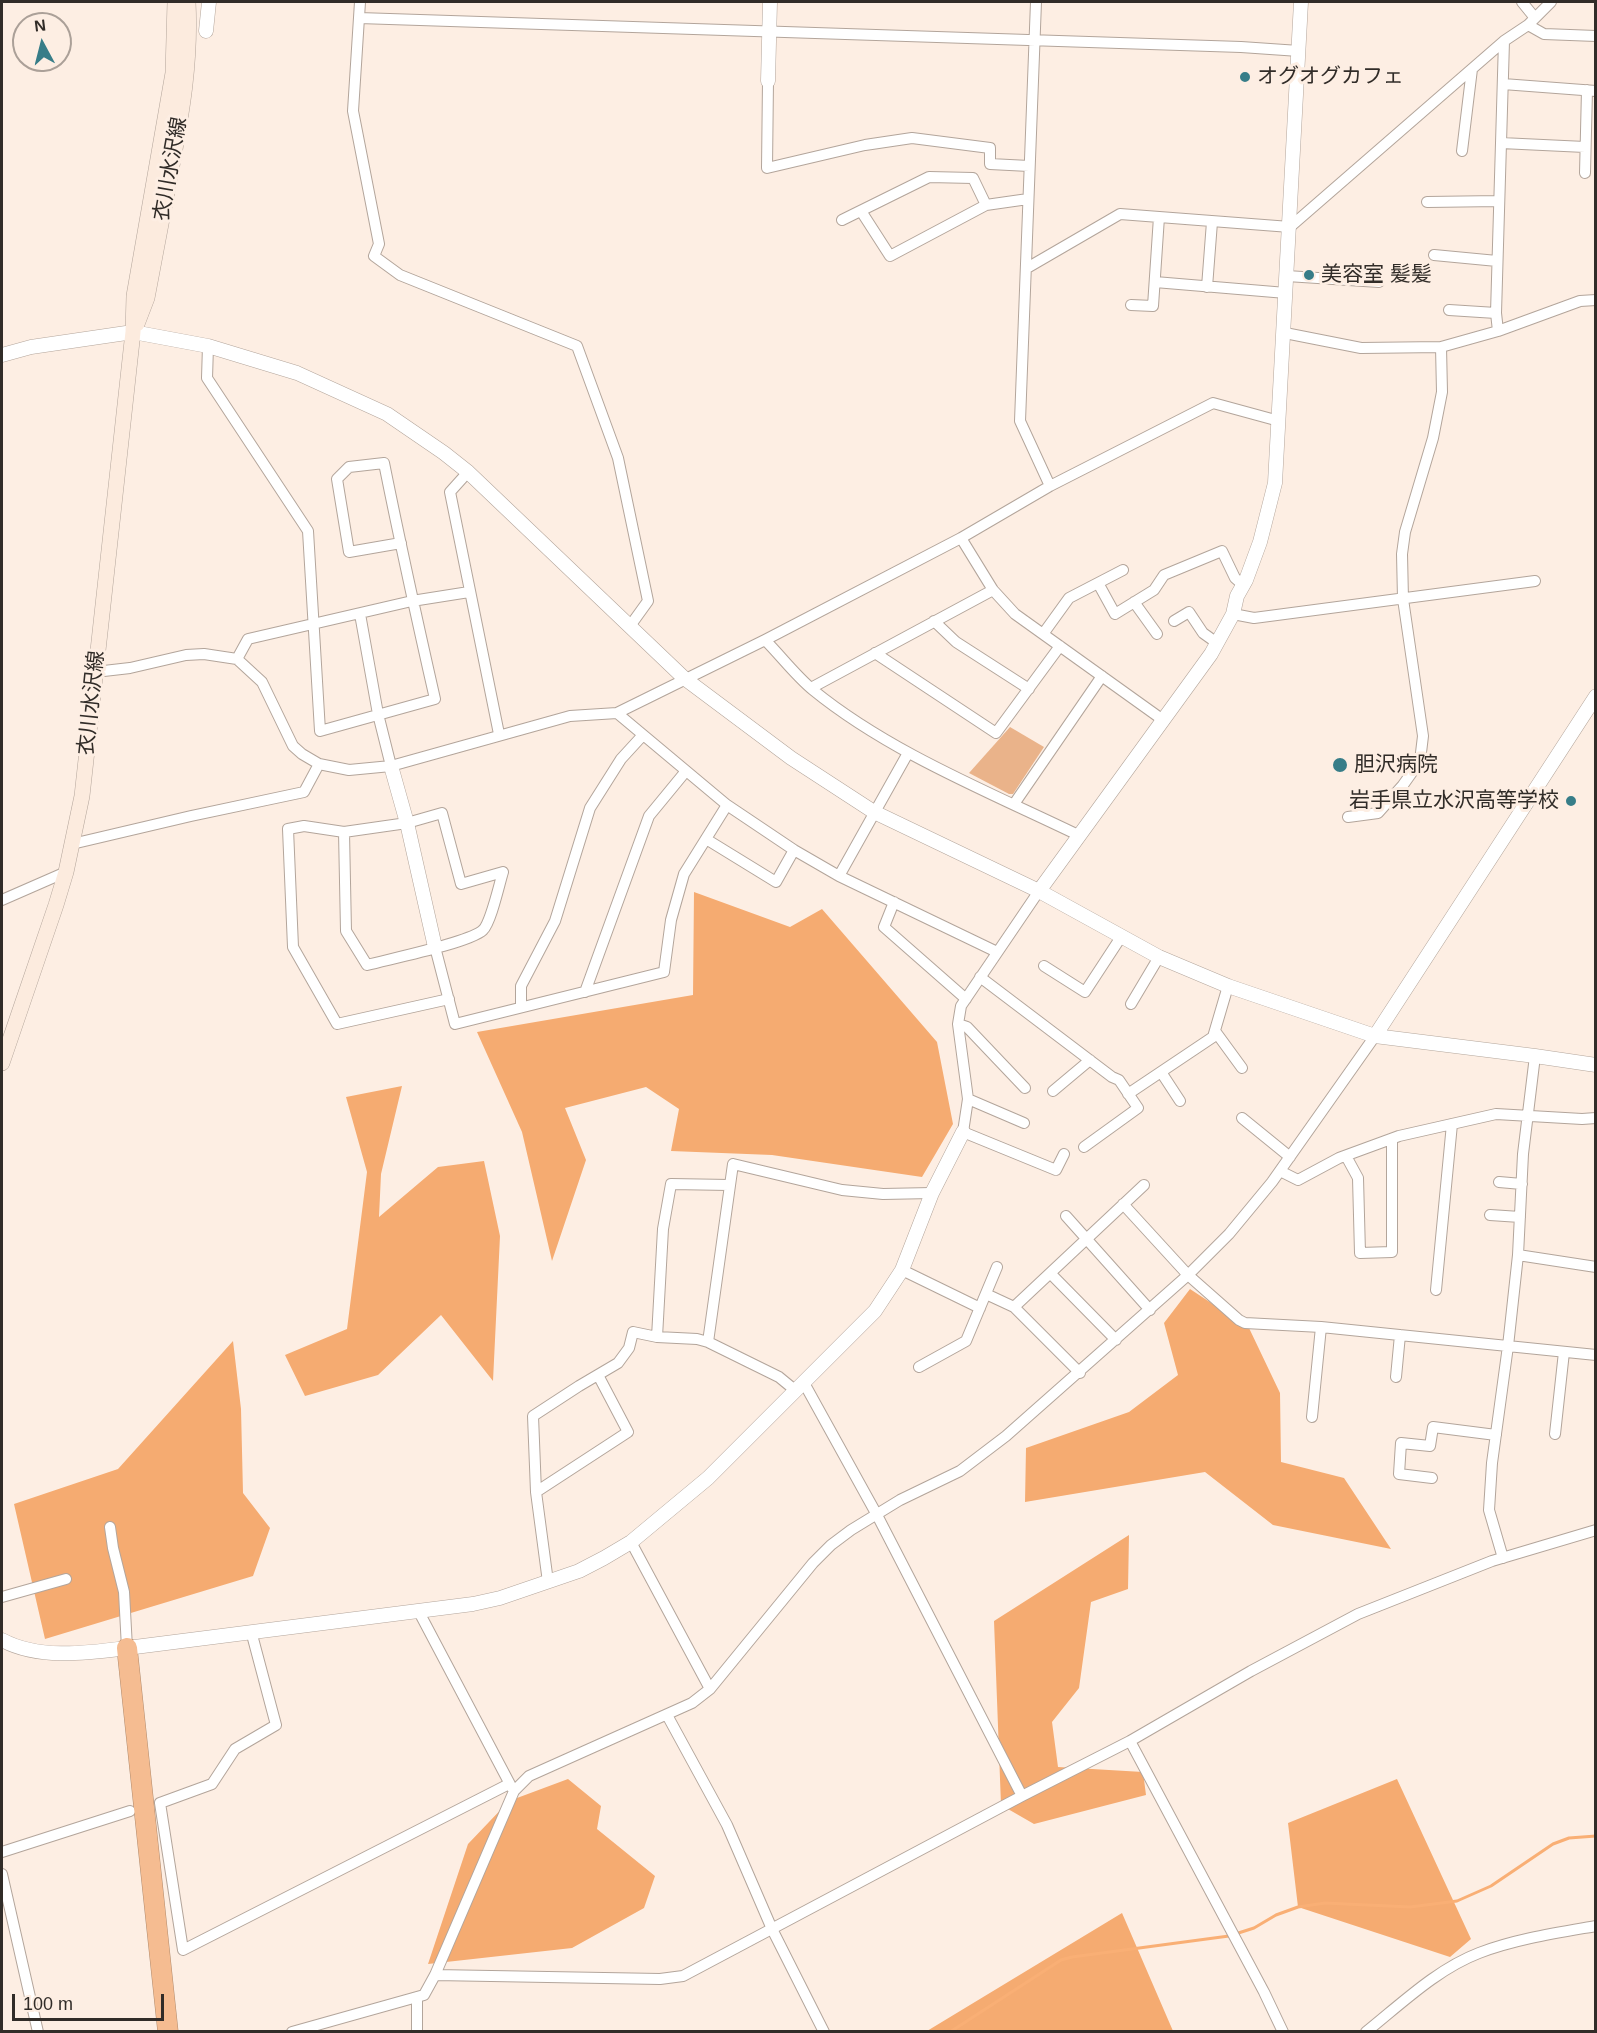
<!DOCTYPE html>
<meta charset="utf-8">
<style>
body{margin:0}
#map{position:relative;width:1597px;height:2033px;overflow:hidden;background:#fdeee3;font-family:Helvetica,sans-serif}
canvas{display:block}
.frame{position:absolute;inset:0;border:3px solid #312c28;pointer-events:none}
.north{position:absolute;left:12px;top:12px;width:60px;height:60px;box-sizing:border-box;background:#fdeee3;border:2px solid #aba098;border-radius:50%;rotate:353deg;font-size:16px;font-weight:700;line-height:24px;text-align:center;color:#312c28}
.north::after{content:'';display:block;margin:auto;width:21px;height:27px;background:#377d88;clip-path:polygon(50% 0,100% 100%,50% 72%,0 100%)}
.scale{position:absolute;left:12px;top:1994px;width:152px;height:27px;box-sizing:border-box;border:3px solid #312c28;border-top:0;padding-left:8px;font-size:18px;line-height:21px;white-space:nowrap;color:#312c28;-webkit-text-stroke:4px #fdeee3;paint-order:stroke}
</style>
<div id="map">
<canvas width="1597" height="2033"></canvas>
<div class="frame"></div>
<div class="north">N</div>
<div class="scale">100 m</div>
</div>
<script>
const ctx = document.querySelector('canvas').getContext('2d');
ctx.lineJoin = 'round';
function fillPath(path, color) {
  ctx.fillStyle = color;
  ctx.fill(path, 'evenodd');
}
function stroke(path, color, width, dash) {
  ctx.strokeStyle = color;
  ctx.lineWidth = width;
  ctx.lineCap = dash ? 'butt' : 'round';
  ctx.setLineDash(dash || []);
  ctx.stroke(path);
}
function write(font, color, halo, rows, align = 'center') {
  ctx.font = font + ' Helvetica,"Noto Sans JP",sans-serif';
  ctx.lineWidth = 6;
  ctx.setLineDash([]);
  ctx.textBaseline = 'middle';
  ctx.strokeStyle = halo;
  ctx.fillStyle = color;
  for (const [text, x, y, turn = 0] of rows) {
    ctx.save();
    ctx.translate(x, y);
    ctx.rotate((+turn || 0) * Math.PI / 180);
    ctx.textAlign = isNaN(turn) ? turn : align;
    if (halo) ctx.strokeText(text, 0, 0);
    ctx.fillText(text, 0, 0);
    ctx.restore();
  }
}
const green = new Path2D(`
 M1010,727L1044,747L1013,794H1009L969,773Z`);
const forest = new Path2D(`
 M694,892L790,927L822,909L937,1042L953,1124L922,1177L772,1155L671,1151L679,1109L646,1087L565,1108L586,1160L552,1261L522,1132L477,1032L693,995Z
 M402,1086L381,1174L379,1217L438,1167L484,1161L500,1236L493,1381L441,1315L378,1375L305,1396L285,1355L347,1329L367,1172L346,1097Z
 M1190,1289L1249,1328L1280,1393L1281,1462L1344,1478L1391,1549L1273,1525L1205,1472L1025,1502L1026,1448L1129,1412L1178,1375L1164,1323Z
 M233,1341L241,1409L243,1493L270,1528L253,1576L45,1639L14,1504L118,1469Z
 M1129,1535L1128,1589L1091,1602L1079,1688L1052,1722L1058,1767L1143,1772L1146,1795L1034,1824L1001,1805L994,1621Z
 M568,1779L601,1806L597,1829L655,1876L644,1908L572,1948L428,1964L468,1844L509,1801Z
 M1397,1779L1471,1939L1450,1957L1298,1907L1288,1823Z
 M1122,1913L1173,2031H927Z`);
const stream = new Path2D(`
 M950,2032L1061,1960L1072,1957L1229,1936L1254,1928L1276,1915L1298,1907L1325,1903L1410,1907L1457,1901L1491,1886L1553,1844L1569,1838L1596,1836`);
const minor = new Path2D(`
 M360,2L353,111L379,244L374,256L400,275L577,346L618,458L648,601L630,626
 M1036,2L1020,421L1050,486
 M1522,2L1535,18
 M359,18L1241,47L1299,51
 M1528,25L1544,34L1596,36
 M768,81L767,168L865,145L912,138L990,148V164L1029,166
 M1503,84L1596,91
 M1501,143L1585,147
 M1462,151L1472,69
 M1585,173L1587,90
 M1427,202L1499,201
 M861,211L890,256L986,205L1028,199
 M842,220L929,177L973,178L986,205
 M1434,255L1497,261
 M1027,268L1120,214L1290,227L1504,41L1528,25L1551,2
 M1287,276L1379,282
 M1155,282L1286,293
 M1207,287L1212,222
 M1131,305L1153,306L1159,217
 M1449,310L1496,313
 M1498,331L1496,313L1504,41
 M1285,333L1361,348L1441,347L1498,331L1580,301L1596,300
 M208,346L207,378L308,531L320,731L435,699C417,620 400,542 384,463L349,467L337,479L349,552L401,543
 M468,472L450,492L499,734
 M961,538L993,590L1015,614L1163,720
 M1098,583L1115,614L1154,590L1164,575L1222,551L1235,578L1243,585
 M1134,602L1157,634
 M360,614L378,714L391,766
 M1233,614L1254,618L1535,581
 M934,621L956,642L1029,689
 M1174,621L1189,612L1203,633L1217,643
 M1043,634L1069,598L1123,570
 M765,640C781,656 795,675 813,690C889,752 989,792 1078,835
 M875,653L996,733L1060,646
 M237,659L248,639L412,601L469,592
 M95,672L130,668L186,655L204,654L237,659L262,682L293,746L302,754L319,764L349,770L391,766L570,716L617,713L765,640L961,538L1050,486L1213,403L1279,421
 M811,688L993,590
 M617,713L727,805L794,850L839,876L997,952
 M1014,804L1102,676
 M1348,817L1378,813L1403,785L1420,761L1423,736L1403,599L1402,554L1405,532L1433,438L1442,392L1441,347
 M344,832L346,931L367,965C389,959 469,943 483,930C491,922 499,885 503,872L461,884L442,813L407,823L344,832L304,826L288,829L293,947L337,1024L449,999
 M706,839L776,882L794,850
 M72,844L191,816L304,792L319,764
 M839,876L908,753
 M1039,891L961,1006L958,1024L968,1099L963,1132L1056,1170L1064,1154
 M2,900L66,872
 M894,902L884,927L966,999
 M435,947L455,1024L664,972L671,920L684,874L727,805
 M1044,966L1085,992L1121,937
 M980,977L1112,1077L1119,1080L1138,1108L1084,1147
 M585,992L649,816L686,771
 M1131,1004L1159,957
 M521,1007V986L555,921L590,808L621,759L643,735
 M958,1024L967,1027L1025,1088
 M1215,1031L1242,1068
 M1161,1072L1180,1101
 M1053,1091L1090,1060
 M1128,1094L1213,1037L1228,986
 M968,1099L1024,1123
 M1242,1118L1290,1157
 M1346,1156L1358,1178L1360,1253L1392,1252V1139
 M1280,1171L1298,1180L1339,1158L1399,1136L1496,1114L1582,1119L1596,1118
 M1499,1182L1522,1184
 M1123,1204L1188,1275L1239,1320L1245,1323L1321,1327L1596,1355
 M1490,1215L1520,1217
 M1066,1216L1150,1310
 M1518,1255L1596,1267
 M902,1270L980,1308
 M1050,1273L1116,1340
 M1436,1290L1452,1124
 M986,1294L1014,1307L1144,1185
 M1014,1307L1080,1373
 M657,1337L663,1229L671,1184L729,1185
 M708,1342L733,1164L842,1190L883,1194L932,1193
 M919,1367L966,1341L997,1267
 M1396,1377L1400,1335
 M804,1383L877,1515L1022,1796
 M1312,1417L1321,1327
 M1555,1434L1564,1352
 M1432,1478L1399,1474L1401,1443L1430,1446L1433,1427L1496,1435
 M536,1492L628,1432L598,1375
 M110,1527L113,1548L124,1592L127,1648
 M631,1542L710,1689
 M1503,1558L1489,1510L1492,1463L1508,1346L1518,1255L1523,1154L1535,1056
 M548,1582L536,1492L533,1416L579,1386L618,1363L629,1348L633,1332L657,1337L697,1339L708,1342L779,1377L796,1391
 M2,1597L66,1579
 M419,1612L512,1788
 M251,1631L276,1725L235,1749L212,1784L160,1803L183,1950L509,1784
 M667,1715L727,1825L772,1929L824,2032
 M1130,1741L1264,1992L1283,2032
 M2,1852L130,1811
 M2,1874L38,2032
 M435,1975L660,1979L683,1976L1022,1796L1130,1741L1251,1671L1358,1614L1492,1561L1596,1530
 M292,2032L424,1995L435,1975L514,1791L529,1776L692,1703L710,1689L813,1563L831,1545L851,1530L900,1500L960,1471L1006,1436L1188,1275L1229,1234L1272,1182L1375,1036
 M417,2032V1997
 M1366,2032C1401,2004 1437,1969 1479,1953C1516,1939 1556,1933 1596,1926`);
const tertiary = new Path2D(`
 M206,31L209,2
 M768,81L770,2
 M2,355L31,347L133,332L208,346L297,373L387,414L444,453L468,472L684,678L791,758L874,812L1039,891L1159,957L1228,986L1375,1036L1535,1056L1596,1065
 M391,766L407,823L435,947
 M1039,891L1211,654L1233,614L1237,596L1246,580L1260,542L1275,483L1301,2
 M1375,1036L1596,696
 M2,1640C39,1660 87,1653 127,1648L473,1604L500,1598L579,1571L604,1558L631,1542L708,1478L875,1311L902,1270L932,1193L963,1132`);
const secondary = new Path2D(`
 M137,324L147,298C155,255 163,213 171,171C182,112 191,61 188,2
 M2,1063L56,905L66,872L82,796L133,332L134,296L173,73L175,2`);
const motorway = new Path2D(`
 M127,1648L168,2032`);
const markers = [
 [1245,77,6,"#377d88"],
 [1309,275,6,"#377d88"],
 [1340,765,8,"#377d88"],
 [1571,801,6,"#377d88"]
];
const poiNames = [
 ["オグオグカフェ",1257,77],
 ["美容室 髪髪",1321,275],
 ["胆沢病院",1354,765],
 ["岩手県立水沢高等学校",1559,801,"right"]
];
const streetNames = [
 ["衣川水沢線",171,169,-80],
 ["衣川水沢線",92,703,-84]
];
fillPath(green, '#eab38a');
fillPath(forest, '#f5ab71');
stroke(stream, '#f9af75', 3);
stroke(minor, '#b3a59b', 12);
stroke(tertiary, '#b3a59b', 15);
stroke(secondary, '#b3a59b', 16);
stroke(motorway, '#b08a6c', 21);
stroke(minor, '#fff', 10);
stroke(tertiary, '#fff', 14);
stroke(secondary, '#fcebde', 15);
stroke(motorway, '#f5bc91', 20);
for (const [x, y, r, color] of markers) {
  const dot = new Path2D();
  dot.arc(x, y, r, 0, 2 * Math.PI);
  ctx.fillStyle = color;
  ctx.fill(dot);
  stroke(dot, '#fdeee3', 2);
}
write('21px', '#312c28', '#fdeee3', poiNames, 'left');
write('21px', '#312c28', '#fdeee3', streetNames);
</script>
